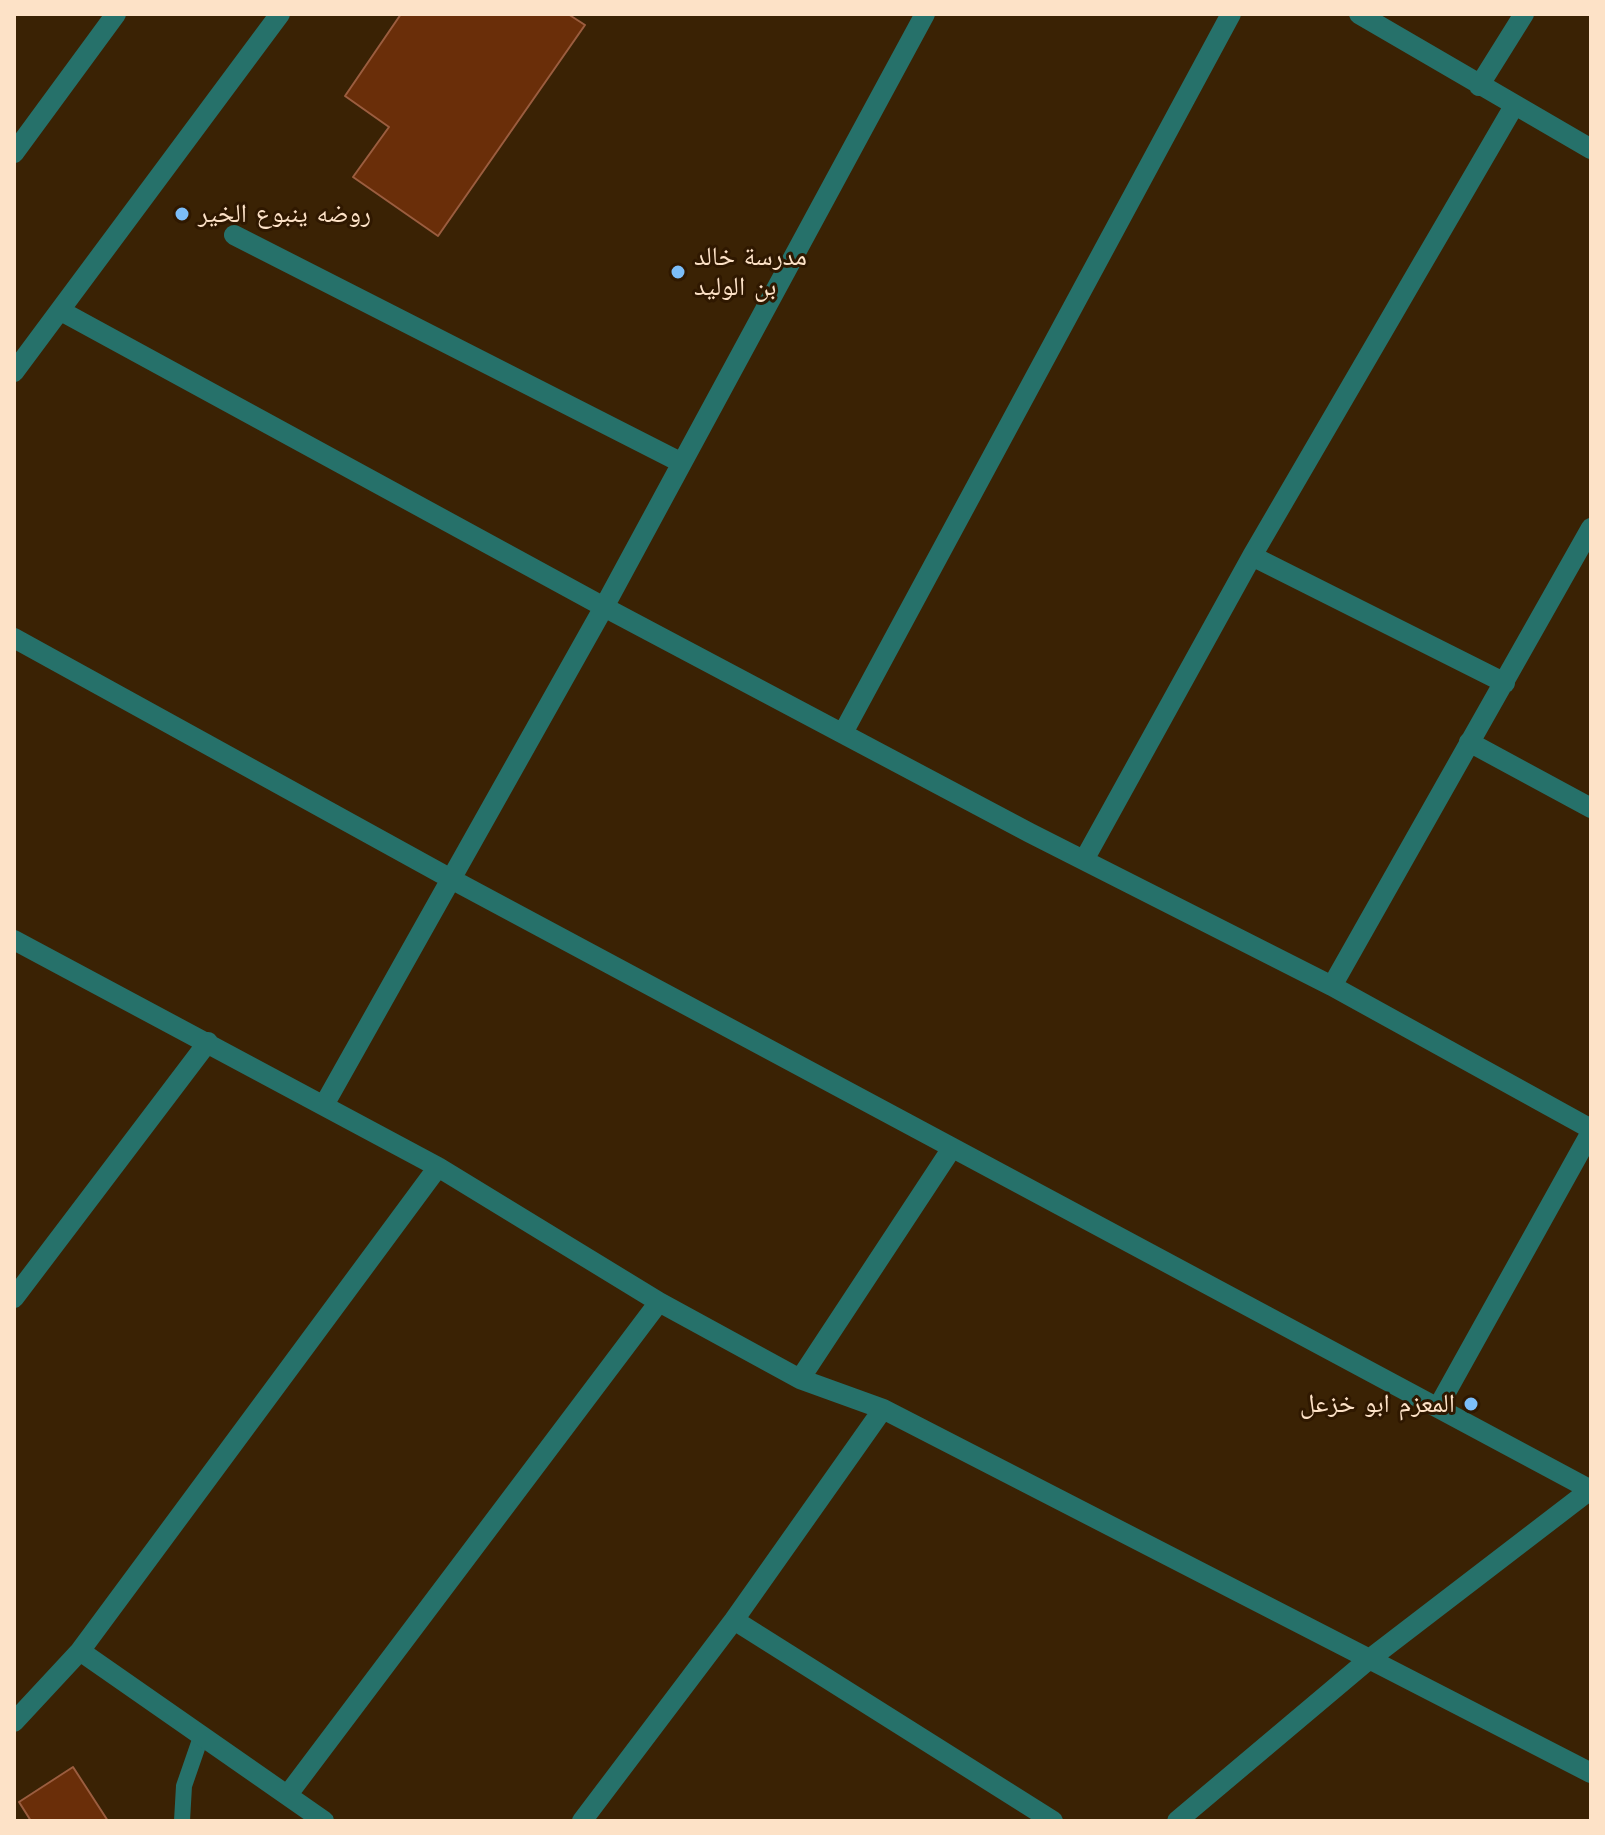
<!DOCTYPE html>
<meta charset="utf-8">
<style>
body{margin:0}
#map{position:relative;width:1605px;height:1835px;overflow:hidden;background:#3a2204;font-family:"Work Sans",sans-serif}
canvas{display:block}
.frame{position:absolute;inset:0;border:16px solid #fde2c7;pointer-events:none}
</style>
<div id="map">
<canvas width="1605" height="1835"></canvas>
<div class="frame"></div>
</div>
<script>
const ctx = document.querySelector('canvas').getContext('2d');
ctx.lineJoin = 'round';
function fillPath(path, color) {
  ctx.fillStyle = color;
  ctx.fill(path, 'evenodd');
}
function stroke(path, color, width, dash) {
  ctx.strokeStyle = color;
  ctx.lineWidth = width;
  ctx.lineCap = dash ? 'butt' : 'round';
  ctx.setLineDash(dash || []);
  ctx.stroke(path);
}
function write(font, color, halo, rows, align = 'center') {
  ctx.font = font + ' "Work Sans","Noto Naskh Arabic",sans-serif';
  ctx.lineWidth = 6;
  ctx.setLineDash([]);
  ctx.textBaseline = 'middle';
  ctx.strokeStyle = halo;
  ctx.fillStyle = color;
  for (const [text, x, y, turn = 0] of rows) {
    ctx.save();
    ctx.translate(x, y);
    ctx.rotate((+turn || 0) * Math.PI / 180);
    ctx.textAlign = isNaN(turn) ? turn : align;
    if (halo) ctx.strokeText(text, 0, 0);
    ctx.fillText(text, 0, 0);
    ctx.restore();
  }
}
const building = new Path2D(`
 M401,14H568L585,25L438,236L353,177L389,127L345,96Z
 M73,1767L108,1821H31L19,1802Z`);
const service = new Path2D(`
 M182,1821L184,1786L202,1734`);
const minor = new Path2D(`
 M1359,14L1591,149
 M1479,86L1524,14
 M14,153L116,14
 M234,235L682,463
 M61,311L604,607L1030,833L1332,986L1591,1129
 M14,372L280,14
 M1252,556L1505,683
 M14,638L453,880L1591,1490
 M844,731L1231,14
 M1469,742L1591,808
 M1084,860L1252,556L1514,106
 M14,940L438,1167L659,1302L800,1379L883,1409L1591,1773
 M1332,986L1591,528
 M324,1105L604,607L925,14
 M14,1298L208,1042
 M800,1379L952,1148
 M1438,1407L1591,1132
 M734,1620L1053,1821
 M80,1651L324,1821
 M14,1722L80,1651L438,1167
 M289,1793L659,1302
 M582,1821L734,1620L883,1409
 M1177,1821L1367,1661L1590,1490`);
const markers = [
 [182,214,8,"#7cbef9"],
 [678,272,8,"#7cbef9"],
 [1471,1404,8,"#7cbef9"]
];
const poiNames = [
 ["روضه ينبوع الخير",198,214],
 ["مدرسة خالد",694,257],
 ["بن الوليد",694,287],
 ["المعزم ابو خزعل",1455,1404,"right"]
];
fillPath(building, '#6a2e09');
stroke(building, '#9b5d3f', 2);
stroke(service, '#26716a', 16);
stroke(minor, '#26716a', 20);
for (const [x, y, r, color] of markers) {
  const dot = new Path2D();
  dot.arc(x, y, r, 0, 2 * Math.PI);
  ctx.fillStyle = color;
  ctx.fill(dot);
  stroke(dot, '#2f1800', 3);
}
write('26px', '#fde2c7', '#2f1800', poiNames, 'left');
</script>
